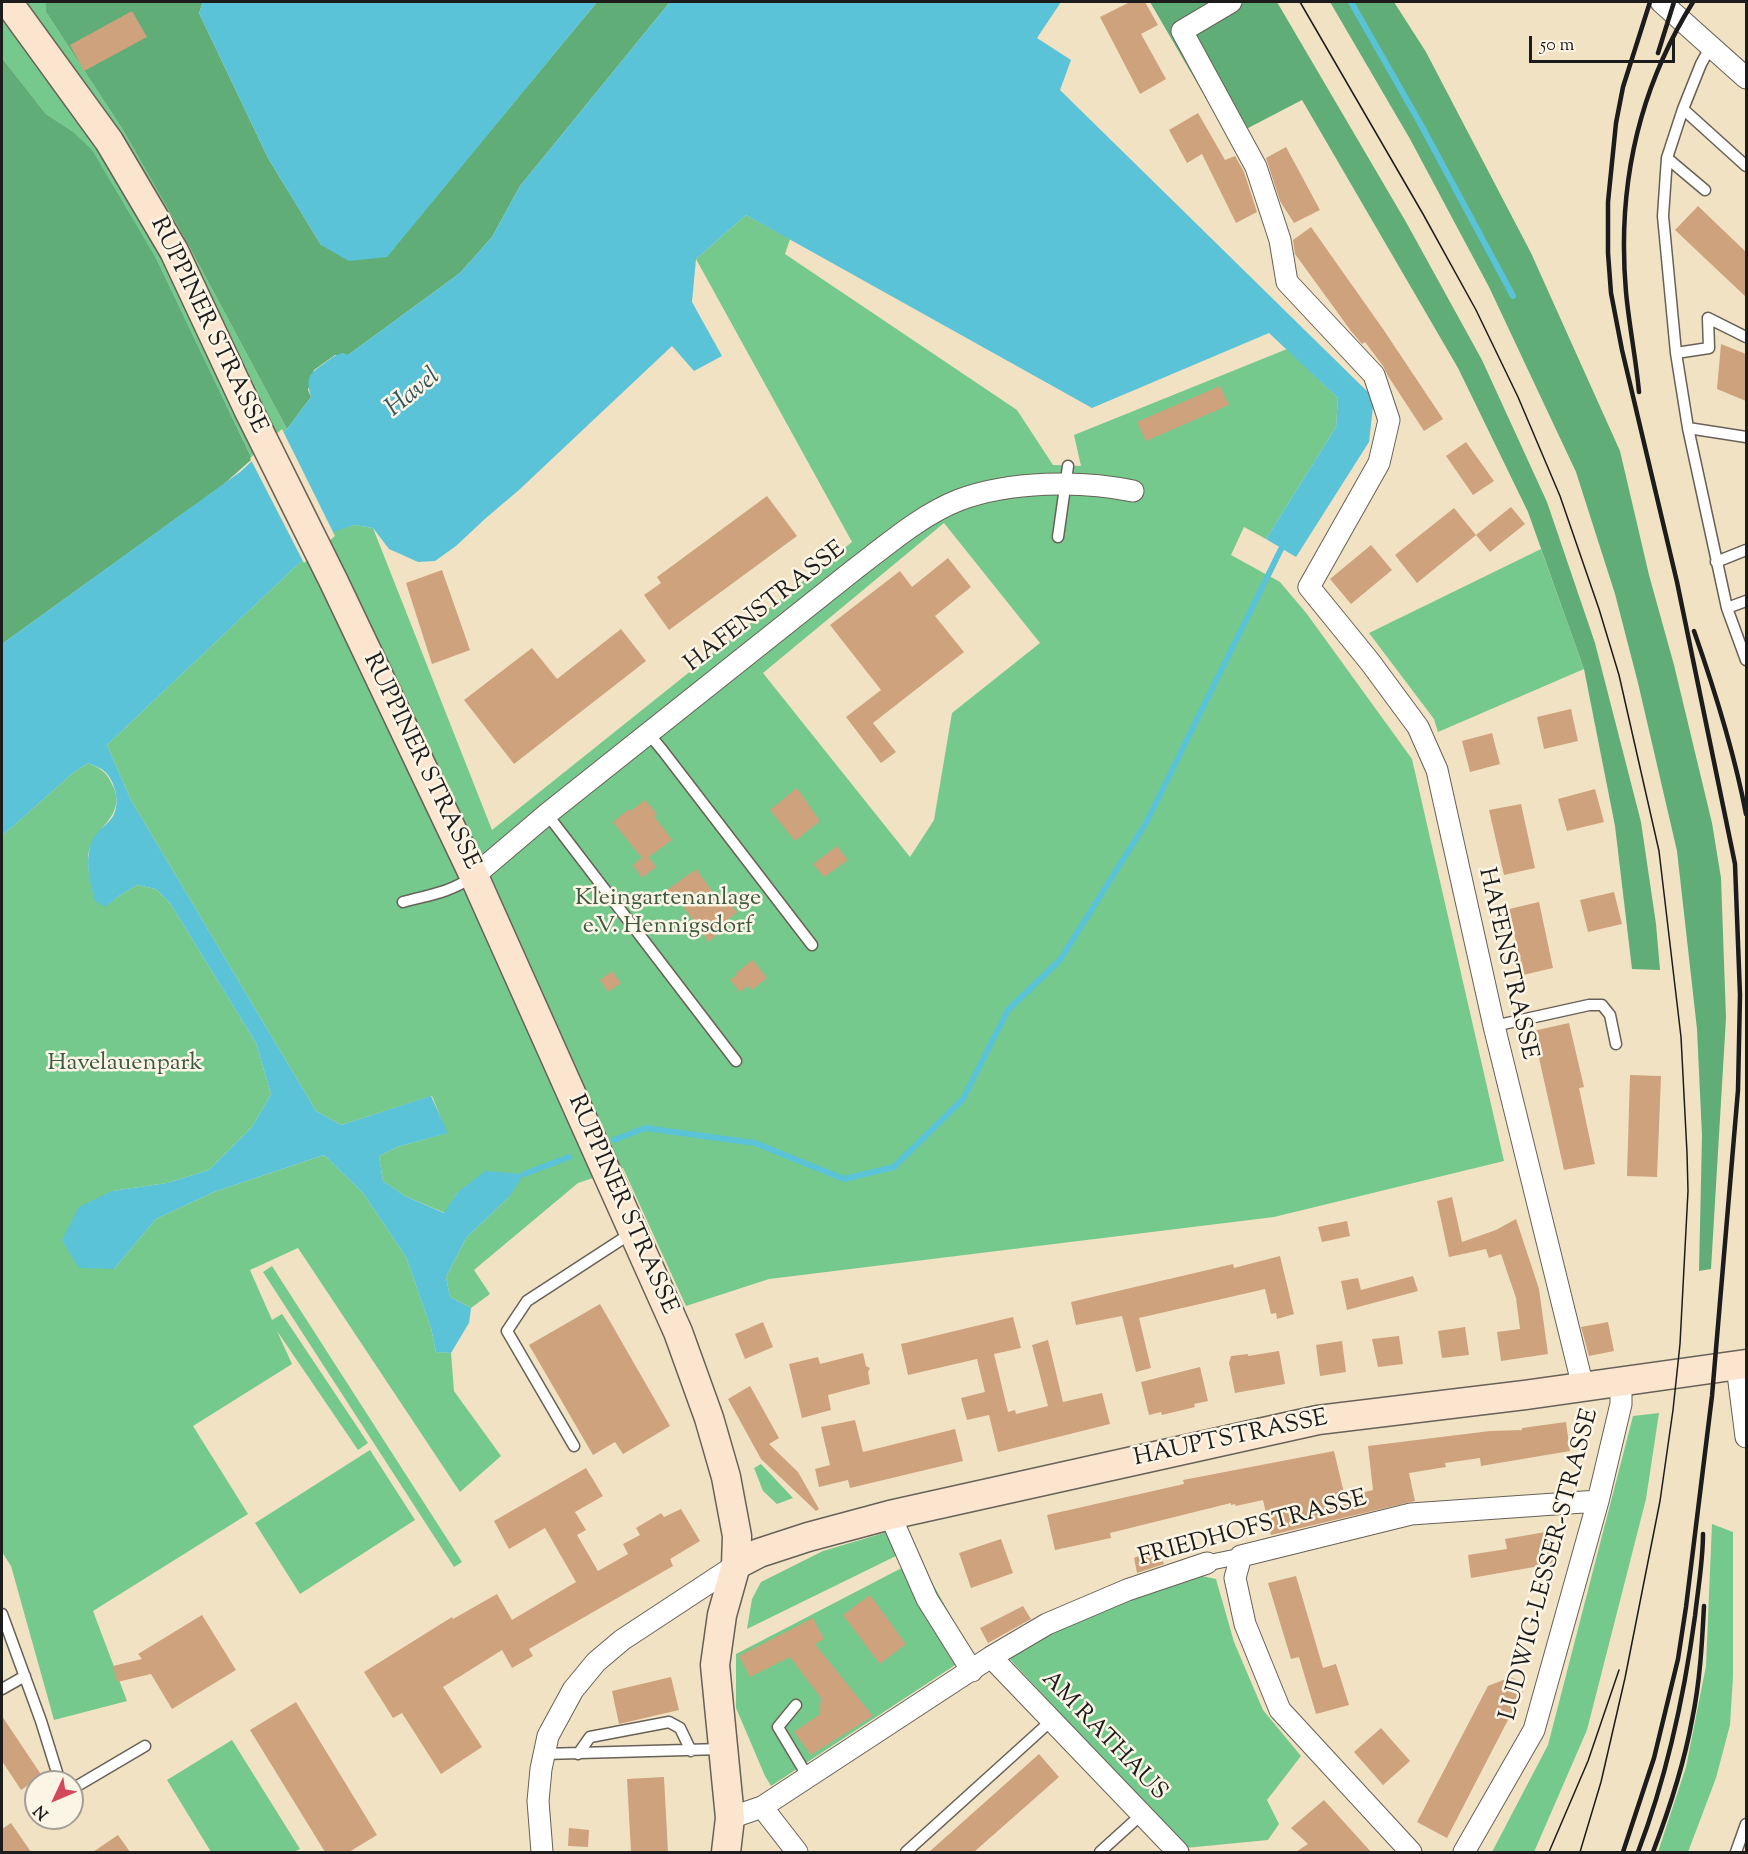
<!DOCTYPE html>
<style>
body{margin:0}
#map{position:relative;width:1748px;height:1854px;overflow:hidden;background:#f2e2c4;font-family:"Sorts Mill Goudy",serif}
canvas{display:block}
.frame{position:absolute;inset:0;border:3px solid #1c1c1c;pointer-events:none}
.north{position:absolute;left:24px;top:1770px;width:60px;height:60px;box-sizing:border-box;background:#fcf5e5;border:2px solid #a29e95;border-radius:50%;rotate:226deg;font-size:16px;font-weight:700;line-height:24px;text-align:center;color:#1c1c1c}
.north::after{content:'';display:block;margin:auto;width:21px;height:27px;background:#d1495b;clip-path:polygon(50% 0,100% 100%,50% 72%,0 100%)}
.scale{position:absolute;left:1529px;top:36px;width:146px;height:27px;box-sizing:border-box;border:3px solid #1c1c1c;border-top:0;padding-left:8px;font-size:18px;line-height:21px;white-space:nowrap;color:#1c1c1c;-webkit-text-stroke:4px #fcf5e5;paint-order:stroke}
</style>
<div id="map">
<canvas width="1748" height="1854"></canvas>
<div class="frame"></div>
<div class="north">N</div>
<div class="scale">50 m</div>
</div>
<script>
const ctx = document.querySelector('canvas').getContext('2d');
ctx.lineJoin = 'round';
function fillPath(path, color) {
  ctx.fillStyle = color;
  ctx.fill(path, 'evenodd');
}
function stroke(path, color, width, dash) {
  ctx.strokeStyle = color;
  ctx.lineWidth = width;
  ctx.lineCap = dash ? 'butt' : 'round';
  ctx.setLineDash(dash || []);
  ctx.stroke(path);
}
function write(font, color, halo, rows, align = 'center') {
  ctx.font = font + ' "Sorts Mill Goudy",serif';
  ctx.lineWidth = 5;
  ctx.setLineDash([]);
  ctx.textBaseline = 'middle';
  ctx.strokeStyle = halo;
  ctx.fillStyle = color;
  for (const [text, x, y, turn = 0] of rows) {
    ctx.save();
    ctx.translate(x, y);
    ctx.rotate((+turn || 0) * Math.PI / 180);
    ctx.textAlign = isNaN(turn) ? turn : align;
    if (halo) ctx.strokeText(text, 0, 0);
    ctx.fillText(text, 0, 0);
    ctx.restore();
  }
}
const green = new Path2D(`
 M2,2H45L46,12L123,130L189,246L287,429L252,459L157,260L72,131L46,114L2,58Z
 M746,215L790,239L785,254L1017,410L1053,465L1081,466L1074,435L1287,349L1338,398L1336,427L1266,539L1244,527L1231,555L1280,582L1307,614L1412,759L1504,1161L1274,1217L769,1279L686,1306L623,1168L578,1183L474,1270L490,1294L471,1308L450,1297L446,1277L466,1238L509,1197L457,1193L445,1213L405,1196L383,1181L379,1156L397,1147L447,1133L432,1096L341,1125L316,1111L131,800L107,745L294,568L336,530L354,525L373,528L492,830L852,542L696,259ZM944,523L1040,643L952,713L934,820L910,857L763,673Z
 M1541,549L1584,669L1438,732L1434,719L1369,633Z
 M88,763C104,770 107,773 114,788C126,820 89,828 88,859C87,877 96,891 105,906L119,896L137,885L156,889L170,903L256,1043L271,1094L252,1127L209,1170L167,1183L112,1191L114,1269L156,1219L214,1192L324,1155L363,1193L406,1257L431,1328L436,1352L451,1353L454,1391L501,1456L460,1492L298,1248L250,1270L272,1320L282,1314L368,1443L358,1450L277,1331L292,1364L193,1426L248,1514L93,1611L127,1701L54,1720L11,1566L2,1552V836L73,773Z
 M272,1266L462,1562L454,1567L263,1272Z
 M1659,1413L1646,1499L1587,1730L1534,1852H1492L1548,1745L1633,1416Z
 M370,1450L415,1520L300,1594L255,1523Z
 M761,1464L793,1498L777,1504L763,1491L754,1468Z
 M1712,1524L1733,1532V1677L1730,1725L1716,1778L1688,1852H1658L1686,1767L1706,1666Z
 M887,1532L900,1554L747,1629L752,1599L761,1582L823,1551Z
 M919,1559L972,1654L771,1786L765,1776L736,1708V1654Z
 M1192,1574L1216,1579L1234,1642L1263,1710L1301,1756L1267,1800L1279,1824L1268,1840L1185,1848L1007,1656L1094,1610Z
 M232,1740L300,1849L294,1852H211L167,1780Z`);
const forest = new Path2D(`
 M45,2H203L199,13L268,158L321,245L387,256L597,2H670L520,186L492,237L460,273L348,355H335L314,370L308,390L311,397L287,429L189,246L123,130L46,12Z
 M1150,2H1277L1406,222L1482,360L1547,502L1595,643L1641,822L1656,924L1660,970L1632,969L1615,826L1584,669L1528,512L1458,368L1302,100L1229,138Z
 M1330,2H1394L1426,52L1531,253L1620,451L1649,575L1674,665L1712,823L1721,878L1726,1018L1711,1269L1699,1271L1702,1136L1697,1029L1677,851L1638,683L1615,594L1576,472L1489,287L1410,139Z
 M2,58L46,114L72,131L92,150L157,260L252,459L224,484L2,644Z`);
const water = new Path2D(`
 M203,2H597L387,257L349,261L321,245L268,158L199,13Z
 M670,2H1061L1037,38L1071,60L1060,90L1374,398L1369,442L1296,557L1266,539L1336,427L1338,398L1269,333L1092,408L746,215L696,259L692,302L722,356L694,371L672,346L519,490L486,518L456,546L435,561L418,562L389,549L373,528L354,525L336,531L294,568L107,745L131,800L316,1111L341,1125L431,1096L448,1133L397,1147L379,1156L383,1181L405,1196L444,1213L457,1193L485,1171L524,1174L509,1197L466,1238L446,1277L450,1297L471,1308L469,1323L451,1353L436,1352L431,1328L406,1257L363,1193L324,1155L214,1192L156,1219L114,1269L79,1268L62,1240L79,1207L112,1191L167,1183L209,1170L252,1127L271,1094L256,1043L170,903L156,889L137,885L119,896L105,907L95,901C90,881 84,861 92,841C96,831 108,825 113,816C120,804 116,786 108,775C104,769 95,766 88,763L73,773L2,836V644L240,472L287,429L311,397C305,375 310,374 326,362C333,357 336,354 344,353L348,355L460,273L492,237L520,186Z`);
const pier = new Path2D(`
 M282,429L335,536L304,563L250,458Z`);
const stream = new Path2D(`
 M1351,2L1420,123L1513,296
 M614,1140L645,1128L755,1143L844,1179L894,1167L963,1099L1008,1010L1060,960L1146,823L1284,543
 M524,1174L569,1157`);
const building = new Path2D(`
 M1130,2H1145L1158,25L1141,34L1166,79L1140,94L1100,17Z
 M132,11L147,37L84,71L70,45Z
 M1198,113L1225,160L1235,156L1244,172L1257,212L1236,223L1202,154L1187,163L1169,130Z
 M1286,147L1320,210L1294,223L1280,201L1266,158Z
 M1698,206L1746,252V297L1675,230Z
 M1311,227L1383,329L1443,419L1424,431L1388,376L1383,366L1365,342L1362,344L1351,331L1295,254L1293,240Z
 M1721,344L1746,354V401L1717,389Z
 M1220,386L1229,405L1146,441L1137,422Z
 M1466,442L1494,481L1473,495L1446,456Z
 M767,496L797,536L669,630L644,595L661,583L657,577Z
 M1511,507L1525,524L1490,552L1476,535Z
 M1454,508L1476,535L1417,583L1395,555Z
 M1371,545L1392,570L1351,604L1330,579Z
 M948,558L971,587L935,616L964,652L873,723L896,752L881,763L846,717L881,690L830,625L900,571L912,587Z
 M442,570L470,650L432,664L406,583Z
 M621,629L646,661L514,764L464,700L532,648L557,679Z
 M1571,709L1578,741L1544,749L1537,717Z
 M1492,733L1500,764L1470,772L1462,741Z
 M797,788L820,821L795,841L770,810Z
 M1595,789L1604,822L1567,831L1558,799Z
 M645,800L657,814L654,816L672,840L649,857L656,867L642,878L633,865L642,858L613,822L629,809L631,811Z
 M1521,804L1535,868L1504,875L1489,810Z
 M837,846L848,860L824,877L813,864Z
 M696,869L718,899L724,895L737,912L723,924L726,927L709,942L680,902L677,904L667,890Z
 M1614,892L1622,924L1588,932L1580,900Z
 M1539,902L1553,968L1523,975L1509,909Z
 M753,960L767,978L752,990L748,986L740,992L730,980L737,975L736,973Z
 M612,971L621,983L608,992L600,980Z
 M1569,1023L1584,1087L1579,1088L1595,1164L1564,1170L1533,1031Z
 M1630,1075L1661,1076L1657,1177L1627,1176Z
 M1452,1197L1462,1242L1496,1230L1516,1219L1539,1289L1548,1354L1501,1361L1497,1332L1520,1329L1516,1298L1501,1254L1489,1258L1486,1249L1449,1257L1437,1201Z
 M1347,1221L1350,1236L1322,1242L1318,1227Z
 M1280,1256L1294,1314L1277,1319L1276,1313L1271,1314L1265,1289L1139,1318L1151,1368L1136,1372L1122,1316L1076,1325L1071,1302L1233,1264L1234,1268Z
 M1413,1276L1418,1291L1347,1310L1341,1281L1358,1278L1361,1290Z
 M600,1304L670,1426L623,1454L615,1442L593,1455L529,1345Z
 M1013,1317L1021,1348L994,1354L1008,1412L1015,1410L1016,1414L1048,1406L1032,1345L1048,1340L1063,1402L1102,1393L1110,1424L998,1452L989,1415L967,1420L961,1398L985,1392L977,1359L908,1375L901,1344Z
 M763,1322L773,1347L745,1359L735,1334Z
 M1608,1322L1614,1351L1589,1356L1581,1327Z
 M1465,1327L1469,1355L1442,1358L1438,1331Z
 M1399,1336L1403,1364L1378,1367L1372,1339Z
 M1342,1341L1346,1372L1320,1376L1316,1345Z
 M1279,1351L1285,1384L1235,1393L1229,1363L1231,1356L1248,1354V1356Z
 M863,1353L866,1366L870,1368L868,1372L870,1384L828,1395L831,1410L802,1418L789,1364L818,1357L820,1364Z
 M1200,1367L1208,1401L1194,1404L1195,1407L1162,1415L1161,1412L1149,1415L1141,1382Z
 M750,1386L779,1438L769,1444L798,1472L819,1509L816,1511L761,1459L728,1399Z
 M855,1420L863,1452L955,1429L963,1461L850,1488L848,1480L819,1487L815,1469L830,1465L821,1427Z
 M1566,1422L1570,1451L1481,1466L1480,1458L1445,1463L1446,1467L1409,1473L1415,1501L1271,1535L1263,1500L1236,1506L1235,1504L1231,1505V1503L1110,1533L1111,1538L1055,1550L1047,1515L1184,1484L1183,1480L1334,1451L1345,1497L1373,1490L1368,1446L1490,1431L1522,1430V1428Z
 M586,1468L603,1496L575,1512L586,1530L577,1535L598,1571L628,1554L623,1544L640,1535L636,1528L661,1513L664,1517L681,1509L700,1541L670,1559L673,1566L529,1649L533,1656L512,1668L502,1650L443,1687L482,1747L441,1774L402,1713L393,1718L364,1672L452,1617L453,1619L497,1594L512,1620L576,1582L545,1528L509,1549L494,1521Z
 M1551,1531L1557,1563L1471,1578L1468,1555L1507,1549L1505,1539Z
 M1001,1539L1013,1573L971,1588L959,1553Z
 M1158,1548L1164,1564L1137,1573L1134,1558Z
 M1296,1576L1323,1668L1336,1664L1349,1705L1316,1714L1299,1657L1291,1659L1268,1583Z
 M870,1595L906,1644L880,1664L843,1615Z
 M1023,1606L1031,1619L988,1643L980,1628Z
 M202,1615L236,1670L172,1709L151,1674L117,1682L113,1666L142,1659L138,1654Z
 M813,1618L824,1639L815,1644L873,1716L811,1755L794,1732L819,1715L821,1698L790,1657L750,1677L739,1656Z
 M671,1677L679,1710L619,1724L612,1691Z
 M1511,1677L1526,1685L1447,1838L1417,1822L1488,1686Z
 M296,1702L377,1835L349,1852H325L250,1730Z
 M2,1716L42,1776L21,1790L2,1761Z
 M1381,1728L1410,1761L1383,1785L1354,1752Z
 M1039,1754L1059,1777L974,1852H929Z
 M664,1777L668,1852H631L627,1779Z
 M1324,1800L1371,1852H1296L1308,1844L1291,1828Z
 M11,1823L31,1852H2V1829Z
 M569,1828L589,1830L588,1847L568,1846Z
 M118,1835L130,1852H93Z`);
const service = new Path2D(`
 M1711,46L1701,64L1683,109L1667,158L1663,216L1676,353L1688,428L1727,608L1746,660
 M1683,109L1746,166
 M1667,158L1705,190
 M1676,353L1709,348L1708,318L1746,337
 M1688,428L1746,437
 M1058,537L1068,466
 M1716,562L1746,550
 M1727,608L1746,601
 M649,734L663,751L812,945
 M547,814L736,1061
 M403,902C428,895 449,893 472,877
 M1494,1026L1589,1005H1602L1610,1015L1616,1044
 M574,1446L507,1331L527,1301L633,1232
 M2,1614L41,1721L60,1782
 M2,1689L25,1676
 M796,1705L778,1727L808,1777
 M544,1754L721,1749
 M578,1754L590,1737L669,1722L680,1728L691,1751
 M72,1789L145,1746
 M906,1852L1052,1720
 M1100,1852L1142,1814
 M1736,1852L1746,1824`);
const pedestrian = new Path2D(`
 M1207,1563L1241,1556`);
const minor = new Path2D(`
 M1231,2L1182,31L1256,167L1280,240L1287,282L1374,375L1389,420L1379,463L1309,587L1370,662L1418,727L1437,770L1494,1026L1583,1387
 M1661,2L1746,78
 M474,876L547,814L855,569C888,544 921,515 959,500C1010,481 1081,480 1133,491
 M1737,1366L1746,1437
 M890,1515L927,1599L972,1671
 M991,1657L1178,1852
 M762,1807L797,1852
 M730,1818L762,1807L991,1657L1047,1624L1127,1590L1207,1563
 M542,1852L538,1801L541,1769L548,1736L573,1690L596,1662L622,1640L736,1565
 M1411,1852L1280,1710L1245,1624L1235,1578L1241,1556L1411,1514L1598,1501
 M1464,1852L1534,1730L1598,1501L1621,1404V1381`);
const secondary = new Path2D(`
 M8,2L109,141L174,251L248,409L334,582L474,876L678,1332L709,1418L726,1477L737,1536L736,1565L722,1615L715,1665L730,1818L726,1852
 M736,1565L759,1553L808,1537L890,1515L1318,1420L1525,1395L1746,1364`);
const tram = new Path2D(`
 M1300,2L1423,214L1476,310L1518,397L1560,496L1599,609L1619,675L1659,851L1681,1037L1687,1153L1688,1191L1680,1344L1673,1410L1660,1501L1625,1678L1601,1782L1580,1852
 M1549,1852L1588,1761L1619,1670`);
const rail = new Path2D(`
 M1658,53L1674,2
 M1639,392C1636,359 1629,325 1626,292C1617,189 1638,90 1693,2
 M1694,631C1715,691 1734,751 1746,814
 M1623,1852L1654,1758L1678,1659L1686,1607L1712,1396L1738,1090L1740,995L1735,864L1677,582L1622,350L1611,293L1608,253V202L1616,123L1623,87L1650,2
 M1638,1852C1667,1776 1684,1697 1695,1616C1698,1589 1703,1561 1703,1534
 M1653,1852C1669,1810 1684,1764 1692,1720C1700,1682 1702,1644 1704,1606`);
const streetNames = [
 ["RUPPINER STRASSE",207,326,64],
 ["HAFENSTRASSE",766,608,-38],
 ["RUPPINER STRASSE",420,762,64],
 ["HAFENSTRASSE",1506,964,77],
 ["RUPPINER STRASSE",621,1205,66],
 ["HAUPTSTRASSE",1231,1440,-12],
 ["FRIEDHOFSTRASSE",1253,1530,-15],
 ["LUDWIG-LESSER-STRASSE",1551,1565,-75],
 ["AM RATHAUS",1103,1737,46]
];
const parkNames = [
 ["Kleingartenanlage",668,900],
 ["e.V. Hennigsdorf",668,928],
 ["Havelauenpark",125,1065]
];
const waterNames = [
 ["Havel",414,394,-39]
];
fillPath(green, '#75c98c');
fillPath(forest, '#60ad78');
fillPath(water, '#5bc3d7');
fillPath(pier, '#f2e2c4');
stroke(stream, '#5bc3d7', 6);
fillPath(building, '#cea27c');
stroke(service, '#676157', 13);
stroke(pedestrian, '#676157', 17);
stroke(minor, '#676157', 23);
stroke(secondary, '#676157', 31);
stroke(service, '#fff', 10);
stroke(pedestrian, '#fff', 15);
stroke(minor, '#fff', 21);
stroke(secondary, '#fbe5cf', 28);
stroke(tram, '#1c1c1c', 1.5);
stroke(rail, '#1c1c1c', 4.5);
write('24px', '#1c1c1c', '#fcf5e5', streetNames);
write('24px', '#3b5943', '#fcf5e5', parkNames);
write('italic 26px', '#32565d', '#fcf5e5', waterNames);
</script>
